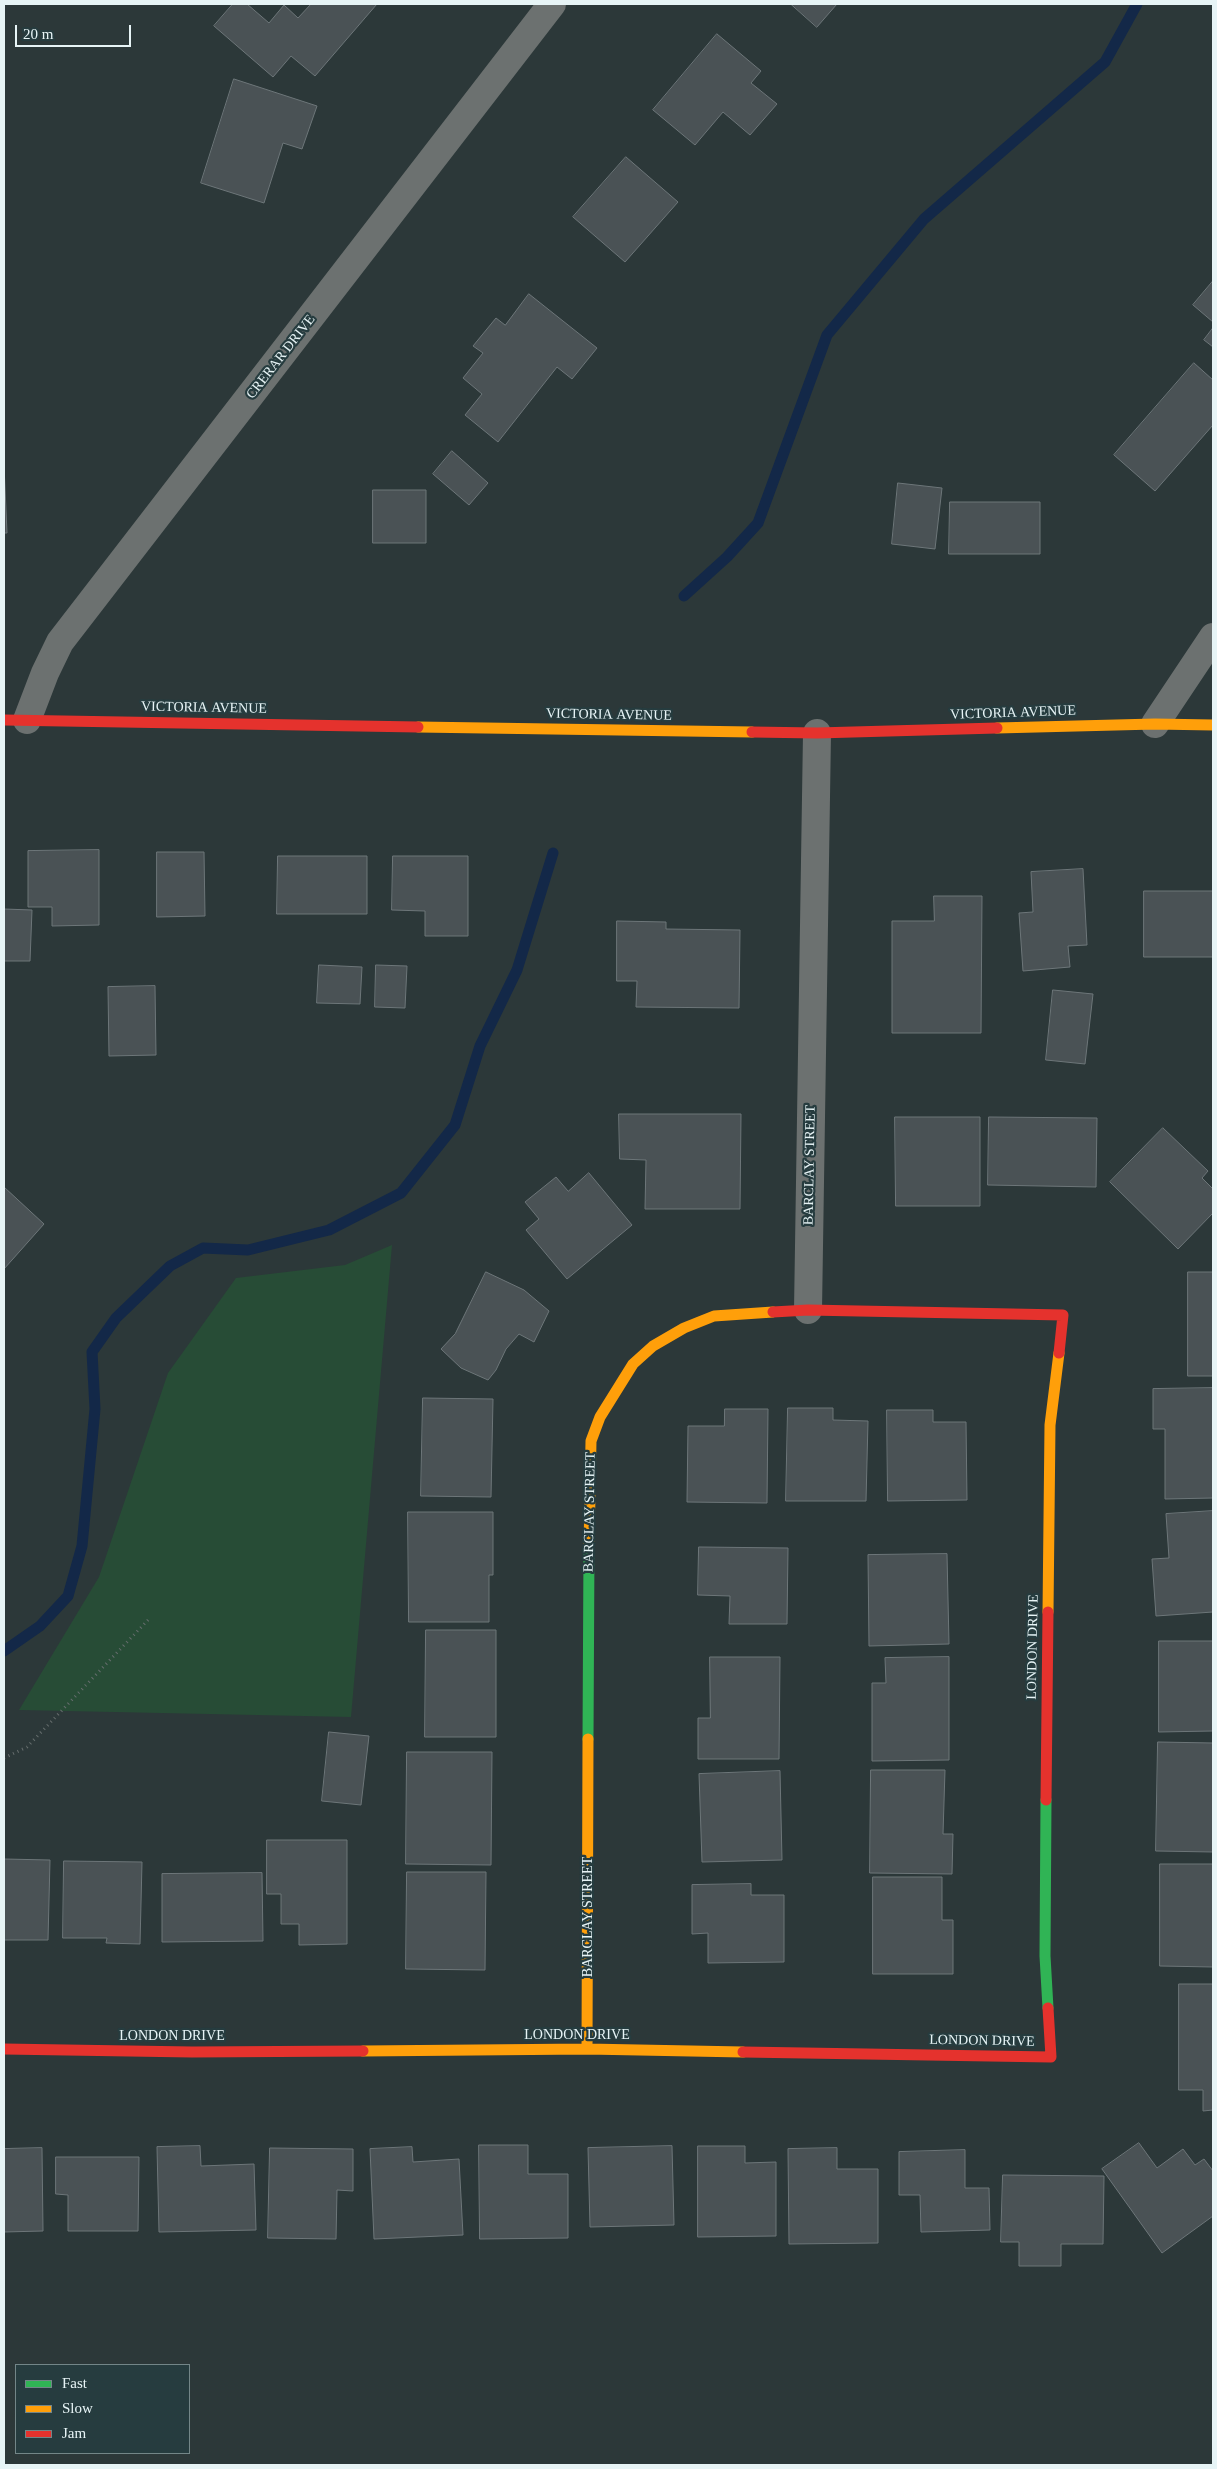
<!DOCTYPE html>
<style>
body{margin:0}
#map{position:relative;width:1217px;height:2469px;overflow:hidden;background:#2c3839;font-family:Georgia,serif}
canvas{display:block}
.frame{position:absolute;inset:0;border:5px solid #e7f4f6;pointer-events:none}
.legend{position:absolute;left:15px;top:2364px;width:175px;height:90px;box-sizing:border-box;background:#263c3f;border:1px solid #738688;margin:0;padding:6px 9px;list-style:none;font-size:15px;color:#e7f4f6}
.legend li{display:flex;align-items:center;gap:10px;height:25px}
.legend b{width:25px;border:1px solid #738688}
.scale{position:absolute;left:15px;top:25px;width:116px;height:22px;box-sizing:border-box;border:2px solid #e7f4f6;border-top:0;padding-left:6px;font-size:15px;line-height:18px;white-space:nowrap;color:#e7f4f6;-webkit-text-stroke:4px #263c3f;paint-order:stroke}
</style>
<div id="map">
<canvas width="1217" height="2469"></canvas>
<div class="frame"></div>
<ul class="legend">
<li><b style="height:6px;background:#30b455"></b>Fast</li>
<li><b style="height:6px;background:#ff9f0a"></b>Slow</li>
<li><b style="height:6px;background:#e5322d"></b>Jam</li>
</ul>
<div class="scale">20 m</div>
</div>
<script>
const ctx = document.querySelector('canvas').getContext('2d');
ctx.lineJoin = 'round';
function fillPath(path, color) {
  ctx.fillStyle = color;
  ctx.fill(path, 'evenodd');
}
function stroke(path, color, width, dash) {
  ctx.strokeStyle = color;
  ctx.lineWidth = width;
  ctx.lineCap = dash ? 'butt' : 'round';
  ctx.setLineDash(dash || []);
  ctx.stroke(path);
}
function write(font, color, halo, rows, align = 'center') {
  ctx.font = font + ' Georgia,serif';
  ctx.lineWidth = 4.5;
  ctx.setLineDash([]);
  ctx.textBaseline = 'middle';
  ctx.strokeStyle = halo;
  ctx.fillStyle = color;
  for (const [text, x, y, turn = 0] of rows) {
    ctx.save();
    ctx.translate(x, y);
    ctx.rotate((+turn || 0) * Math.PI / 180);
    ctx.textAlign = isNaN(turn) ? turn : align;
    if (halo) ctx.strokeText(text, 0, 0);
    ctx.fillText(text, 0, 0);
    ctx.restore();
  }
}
const green = new Path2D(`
 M392,1245L351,1717L19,1710L99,1577L168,1373L236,1278L345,1265Z`);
const stream = new Path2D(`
 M684,596L727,557L758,523L827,335L924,219L1105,62L1137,4
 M4,1651L40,1626L68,1596L82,1546L95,1409L92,1352L116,1318L170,1266L203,1248L248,1250L329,1230L401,1193L455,1125L480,1046L517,970L553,853`);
const building = new Path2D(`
 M233,4H247L269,23L284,5L298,18L311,4H377L315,76L291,56L273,77L214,26Z
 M791,4H837L817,27Z
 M717,34L761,71L751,83L777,104L750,135L723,112L695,145L653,110Z
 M234,79L317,106L302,149L283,143L264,203L201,183Z
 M626,157L678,202L625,262L573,217Z
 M1213,281V322L1193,305Z
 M529,294L597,348L572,379L557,367L498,442L465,415L482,394L463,378L483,353L473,346L496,318L505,325Z
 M1213,328V347L1204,340Z
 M1194,363L1213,380V425L1155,491L1114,455Z
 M452,451L488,483L469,505L433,474Z
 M4,465L7,533H4Z
 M898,483L942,488L935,549L892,544Z
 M373,490H426V543H373Z
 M950,502H1040V554H949Z
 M99,850V925L52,926V907H28V851Z
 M157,852H204L205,916L157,917Z
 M278,856H367V914H277Z
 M393,856H468V936H425V911L392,910Z
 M1083,869L1087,945L1068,946L1070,967L1023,971L1019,913L1033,912L1031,872Z
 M1144,891H1213V957H1144Z
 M934,896H982L981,1033H892V921H934Z
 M4,909L32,910L30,961H4Z
 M617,921L666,922V929L740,930L739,1008L636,1007L637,981H617Z
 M319,965L362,967L360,1004L317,1003Z
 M376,965L407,966L405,1008L375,1007Z
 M155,986L156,1055L109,1056L108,987Z
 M1053,990L1093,994L1085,1064L1046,1060Z
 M619,1114H741L740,1209H645L646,1160L620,1159Z
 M895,1117H980V1206H896Z
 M989,1117L1097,1118L1096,1187L988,1185Z
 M1163,1128L1208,1171L1202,1178L1213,1189V1213L1178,1249L1110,1182Z
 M589,1173L632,1225L567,1279L526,1230L539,1219L525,1202L556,1177L568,1191Z
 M4,1187L44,1224L4,1269Z
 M486,1272L524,1290L549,1311L534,1342L519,1334L506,1349L496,1370L488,1380L461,1368L441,1349L455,1334Z
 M1188,1272H1213V1376H1188Z
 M1213,1388V1498L1165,1499V1429H1153V1389Z
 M423,1398L493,1399L491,1497L421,1496Z
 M788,1408H833V1420L868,1421L866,1501H786Z
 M725,1409H768L767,1503L687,1502L688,1426H724Z
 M887,1410H933V1422H966L967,1500L888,1501Z
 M1213,1511V1612L1156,1616L1152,1559L1169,1558L1166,1514Z
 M408,1512H493V1575H489V1622H409Z
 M699,1547L788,1548L787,1624H729L730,1596L698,1595Z
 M947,1554L949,1644L869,1646L868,1555Z
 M426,1630H496V1737H425Z
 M1159,1641H1213V1731L1159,1732Z
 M710,1657H780L779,1759H698V1718H710Z
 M949,1657V1760L872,1761V1683H886L885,1658Z
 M329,1732L369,1736L361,1805L322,1801Z
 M1158,1742L1213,1743V1852L1156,1851Z
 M407,1752H492L491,1865L406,1864Z
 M871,1770H945L943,1834H953L952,1874L870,1873Z
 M780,1771L782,1860L702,1862L699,1774Z
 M267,1840H347V1944L299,1945V1924H281V1894H267Z
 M4,1859L50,1860L48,1940H4Z
 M64,1861L142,1862L140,1944L106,1943L107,1938H63Z
 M1160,1864H1213V1967L1160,1966Z
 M407,1872H486L485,1970L406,1969Z
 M262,1873L263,1941L162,1942V1874Z
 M873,1877H942V1920H953V1974H873Z
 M751,1884V1895H784V1962L708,1963V1933L692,1934V1885Z
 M1179,1984H1213V2110L1203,2111V2090H1179Z
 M1139,2143L1157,2168L1183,2149L1195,2165L1204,2159L1213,2171V2216L1162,2253L1102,2169Z
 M479,2145H528V2174H568V2238L480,2239Z
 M200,2146L201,2166L254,2164L256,2230L159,2232L157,2147Z
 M672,2146L674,2225L590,2227L588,2148Z
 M698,2146H745V2163L776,2162V2236L698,2237Z
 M412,2147L413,2162L459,2159L463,2235L374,2239L370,2149Z
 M42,2148L43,2231L4,2232V2149Z
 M270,2148L353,2149V2191L337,2190L336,2239L268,2238Z
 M837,2148V2169H878V2243L789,2244L788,2149Z
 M965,2150V2188H989L990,2230L921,2232L920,2195H899V2152Z
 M56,2157H139L138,2231H68V2195L56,2194Z
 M1003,2175L1104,2176L1103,2244H1061V2266H1019V2242H1001Z`);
const path = new Path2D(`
 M4,1758L27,1747L149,1619`);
const street = new Path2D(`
 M27,720L45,673L60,642L552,4
 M1155,724L1213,637
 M808,1310L817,733`);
const fast = new Path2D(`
 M588,1739L589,1548
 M1046,1800L1045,1956L1048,2008`);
const slow = new Path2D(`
 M418,727L752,732
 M997,728L1155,724L1213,725
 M589,1548L591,1441L600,1417L633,1364L653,1346L684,1328L714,1316L773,1312
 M1048,1612L1050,1425L1059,1353
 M587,2049L588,1739
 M363,2051L587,2049L743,2052`);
const jam = new Path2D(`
 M4,720L418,727
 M752,732L817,733L997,728
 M773,1312L808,1310L1063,1315L1059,1353
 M1046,1800L1048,1612
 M4,2049L192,2052L363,2051
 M743,2052L1051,2057L1048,2008`);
const streetNames = [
 ["CRERAR DRIVE",281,357,-52],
 ["VICTORIA AVENUE",204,708,1],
 ["VICTORIA AVENUE",1013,713,-2],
 ["VICTORIA AVENUE",609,715,1],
 ["BARCLAY STREET",810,1165,-89],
 ["BARCLAY STREET",590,1512,-89],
 ["LONDON DRIVE",1033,1647,-89],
 ["BARCLAY STREET",588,1917,-90],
 ["LONDON DRIVE",577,2035],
 ["LONDON DRIVE",172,2036],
 ["LONDON DRIVE",982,2041,1]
];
fillPath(green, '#274c36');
stroke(stream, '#132848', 11);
fillPath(building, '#4a5255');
stroke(building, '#6d7679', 1);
stroke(path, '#666e6e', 3, [1, 4]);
stroke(street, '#6c7170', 28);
stroke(fast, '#30b455', 11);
stroke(slow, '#ff9f0a', 11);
stroke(jam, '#e5322d', 11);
write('14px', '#e7f4f6', '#263c3f', streetNames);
</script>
